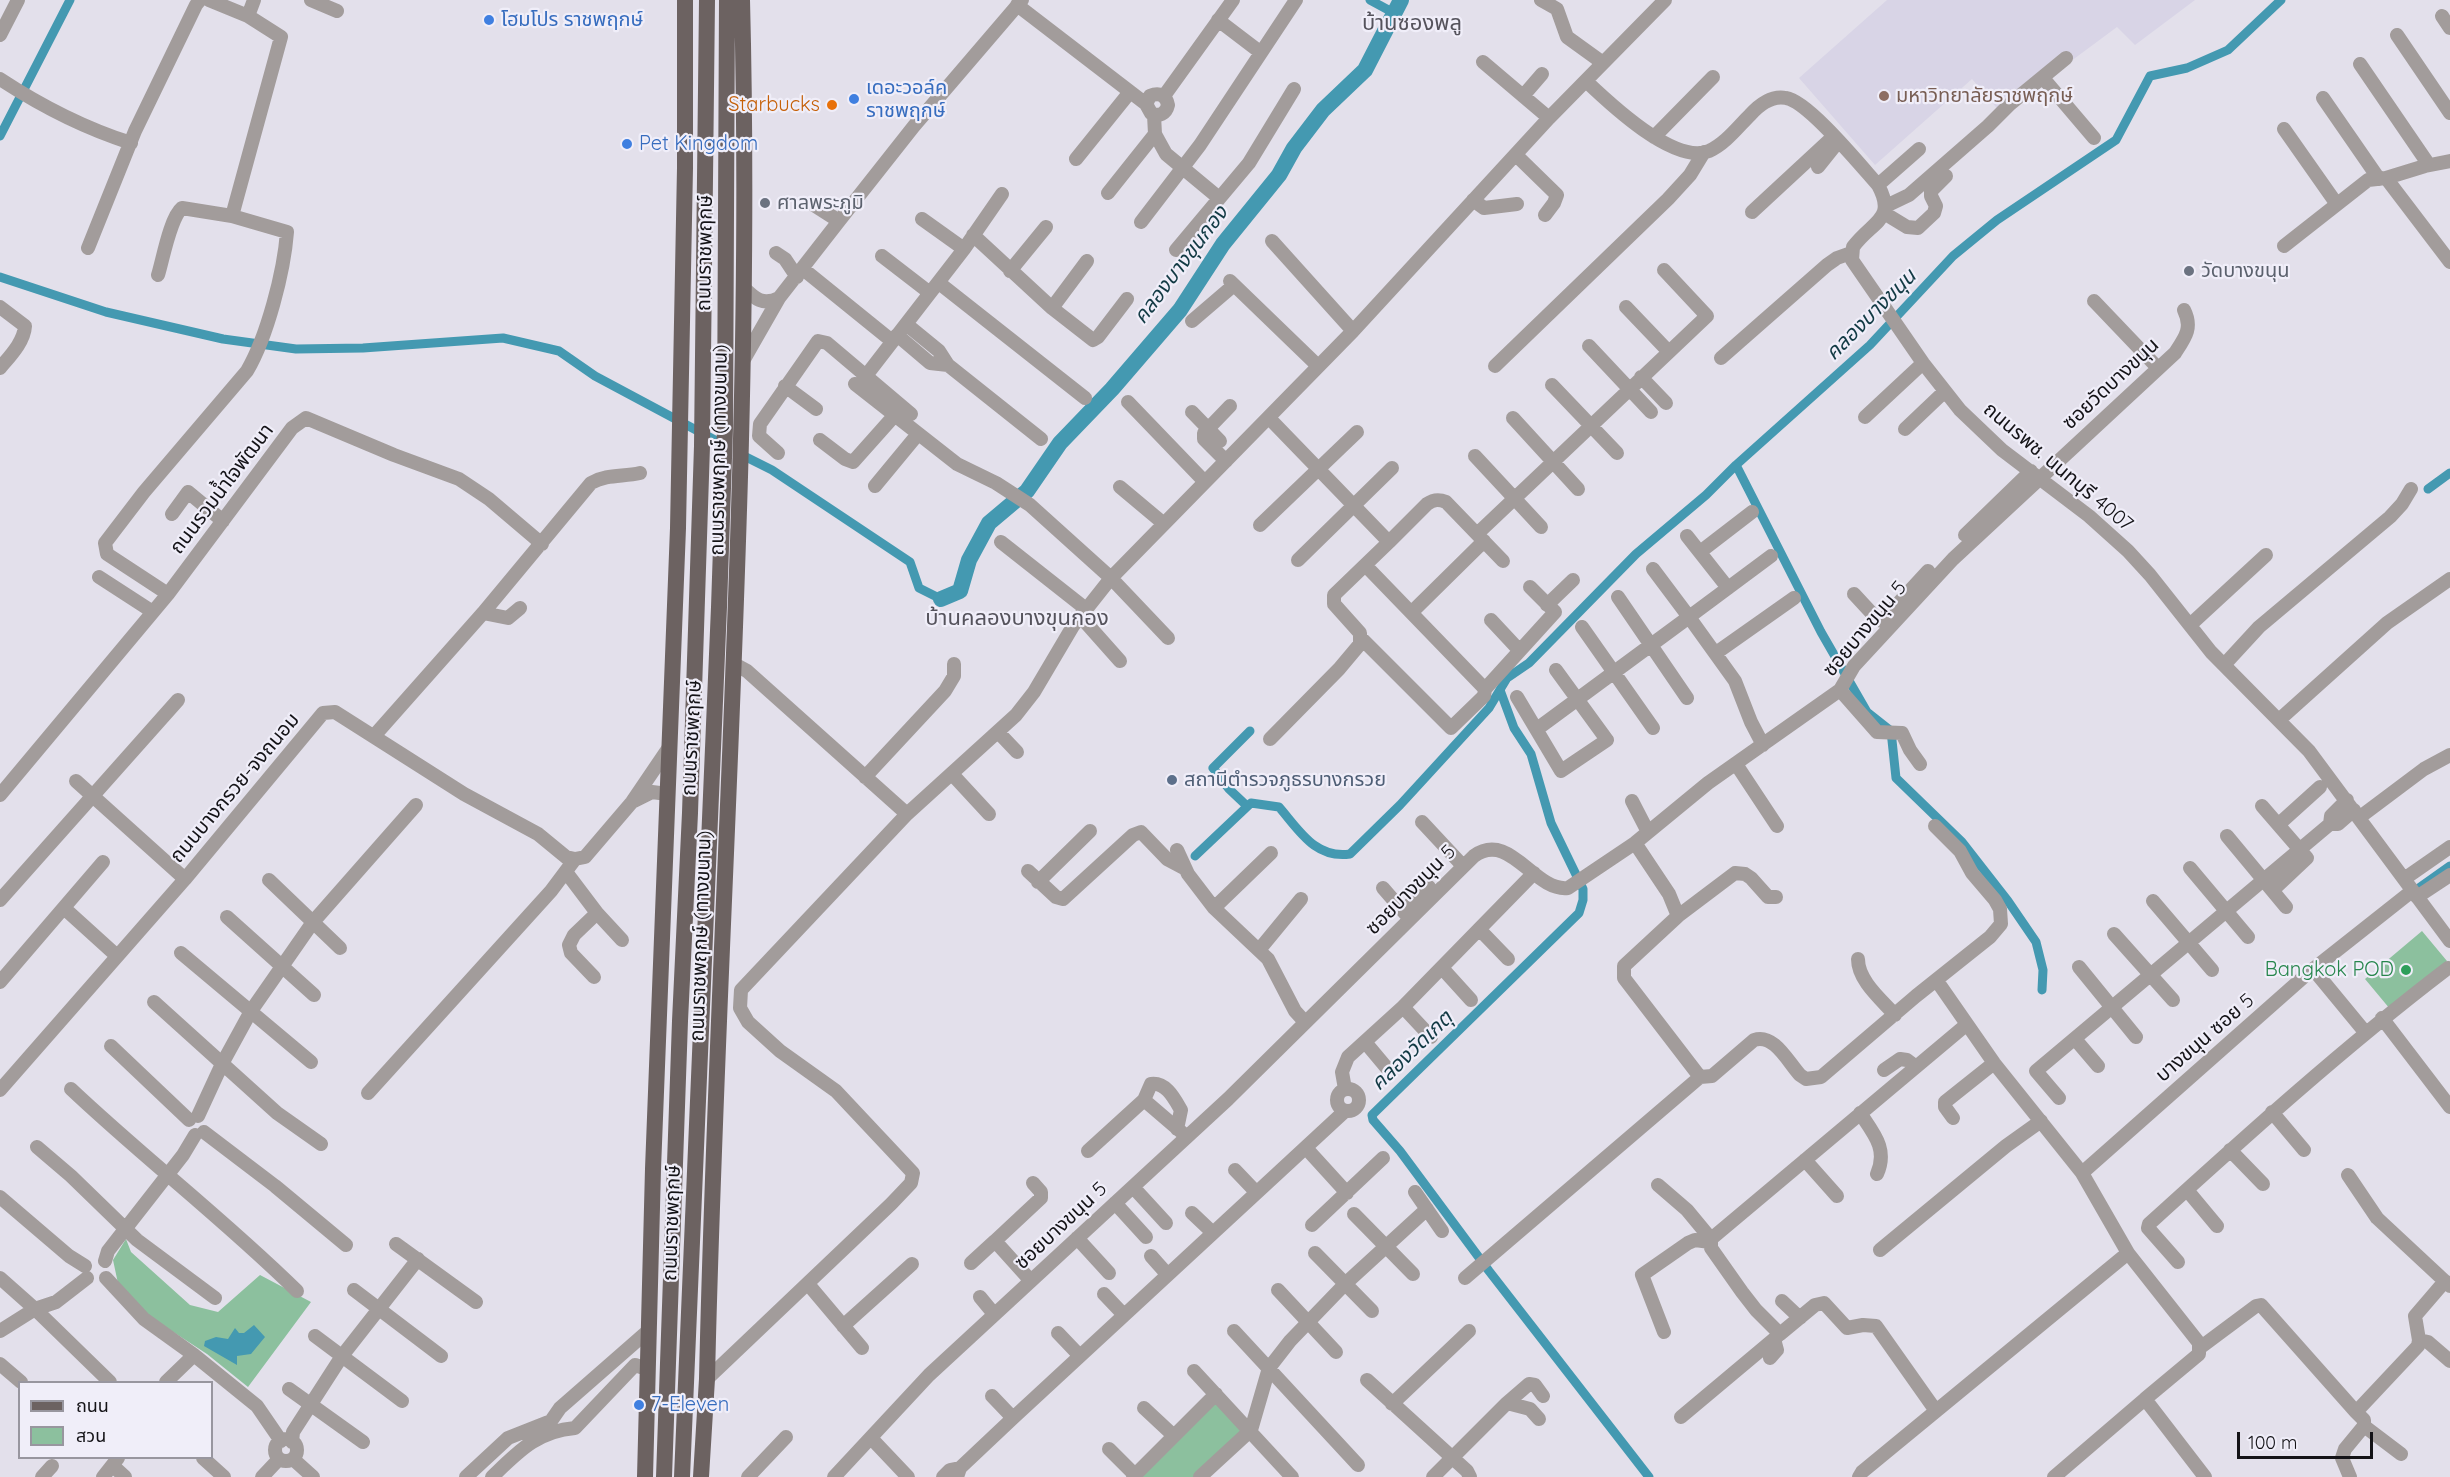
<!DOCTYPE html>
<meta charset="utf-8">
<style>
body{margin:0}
#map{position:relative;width:2450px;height:1477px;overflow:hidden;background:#e3e0eb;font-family:Quicksand,"Noto Sans Thai",sans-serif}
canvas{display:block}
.legend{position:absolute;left:18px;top:1381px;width:195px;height:78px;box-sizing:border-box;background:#f0eef9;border:2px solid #98969f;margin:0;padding:8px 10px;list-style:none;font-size:18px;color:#141317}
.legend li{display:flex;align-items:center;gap:12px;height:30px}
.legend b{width:30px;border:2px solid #98969f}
.scale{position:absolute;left:2237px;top:1432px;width:136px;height:27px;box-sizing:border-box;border:3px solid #141317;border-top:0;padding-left:8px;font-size:18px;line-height:21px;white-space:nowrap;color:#141317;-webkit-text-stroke:4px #f0eef9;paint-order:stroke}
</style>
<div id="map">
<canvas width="2450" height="1477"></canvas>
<ul class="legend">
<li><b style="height:8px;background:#6c6261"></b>ถนน</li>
<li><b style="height:16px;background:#8cc09e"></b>สวน</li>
</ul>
<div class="scale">100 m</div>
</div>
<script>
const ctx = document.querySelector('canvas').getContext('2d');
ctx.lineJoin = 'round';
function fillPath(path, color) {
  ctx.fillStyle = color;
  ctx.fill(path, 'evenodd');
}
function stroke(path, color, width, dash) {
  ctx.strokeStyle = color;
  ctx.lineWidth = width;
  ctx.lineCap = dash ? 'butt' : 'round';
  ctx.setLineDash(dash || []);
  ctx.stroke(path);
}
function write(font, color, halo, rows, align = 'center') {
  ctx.font = font + ' Quicksand,"Noto Sans Thai",sans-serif';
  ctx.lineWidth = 4.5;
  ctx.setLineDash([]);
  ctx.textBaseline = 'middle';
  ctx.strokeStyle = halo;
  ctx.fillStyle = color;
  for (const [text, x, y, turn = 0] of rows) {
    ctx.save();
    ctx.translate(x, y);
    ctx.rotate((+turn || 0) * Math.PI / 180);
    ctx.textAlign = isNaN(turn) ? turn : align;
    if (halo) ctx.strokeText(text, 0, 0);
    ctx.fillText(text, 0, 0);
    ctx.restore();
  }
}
const built = new Path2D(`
 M1887,0H2195L2135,45L2117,27L2001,113L1972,79L1875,165L1799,78Z`);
const green = new Path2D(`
 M2422,931L2447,961L2390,1009L2365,979Z
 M126,1239L131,1252L190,1305L218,1312L260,1275L311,1302L248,1387L207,1354L161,1324L131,1301L119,1288L113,1260Z
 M1216,1394L1251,1430L1200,1477H1133Z`);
const water = new Path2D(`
 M254,1325L265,1337L251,1354L237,1356V1365L204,1346L205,1341L216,1337L228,1339L235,1328L239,1333H244Z`);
const canal = new Path2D(`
 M1370,0L1394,13
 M0,136L70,0
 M0,277L106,312L223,339L296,349L363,348L503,338L559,351L595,376L726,446
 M738,453L772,470L910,562L919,588L941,599
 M1736,465L1821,632L1867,712L1891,731L1896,778L1962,842L2008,901L2036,942L2043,970L2042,990
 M2428,489L2450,473
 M1500,690L1514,728L1531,754L1551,823L1583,889V900L1579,913L1372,1115L1373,1120L1400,1151L1489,1271L1649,1477
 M1247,806L1229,789L1213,768L1250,731
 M1195,856L1251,803L1279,807C1299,830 1315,859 1350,854L1400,805L1489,708L1507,678L1529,663L1636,554L1706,495L1736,465L1870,345L1953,256L1997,220L2116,140L2150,76L2187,68L2228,50L2281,0
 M2419,888L2450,866`);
const river = new Path2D(`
 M941,599L960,591L969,560L989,523L1027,491L1060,443L1112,389L1180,310L1223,244L1279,175L1294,148L1323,110L1365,70L1401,0`);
const minor = new Path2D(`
 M209,0L248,16L281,37L232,216
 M311,0L337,11
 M1541,0L1557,9L1567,37L1603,63
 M1017,5L1146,104L1151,113C1159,117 1166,114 1168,105C1166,95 1159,92 1150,96L1146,104
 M248,16L254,0
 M2442,16L2450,28
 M1218,20L1260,52
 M0,35L18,0
 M2397,35L2450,113
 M1483,62L1549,118
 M2360,64L2429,165
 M2043,78L2094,138
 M0,79C41,106 84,128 131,143
 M1586,81C1609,103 1674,165 1709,151C1725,144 1738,127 1750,115C1759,105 1771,95 1786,98C1808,101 1861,166 1878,185C1897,220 1872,221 1853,247L1852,260L1923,363L1960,410L2002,450L2089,516L2128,551L2150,575L2211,652L2309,751L2450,941
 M1164,96L1233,0
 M1523,96L1542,74
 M2323,98L2379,179
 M1154,115L1155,134L1166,154L1219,198
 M2284,129L2336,203
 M1654,137L1713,77
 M1516,155L1557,195L1554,203L1545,215
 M1076,159L1130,92
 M1818,167L1838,142
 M2386,178L2450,262
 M1878,185L1919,149
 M1108,193L1155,134
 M1473,200L1484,208L1517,204
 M814,205L839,221
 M1886,206L1909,195L1988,126L2010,104L2066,58
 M1752,212L1833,137
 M1884,213L1907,227L1918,228L1934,213L1936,206L1931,196V191L1946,176
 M922,219L964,249
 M1141,222L1200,145L1296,0
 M973,235L1052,308L1093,340L1098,337L1127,299
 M1272,241L1353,331
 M2284,246L2368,180L2386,178L2425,166L2450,161
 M88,248L135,131L196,5L200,0
 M1176,250L1249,163L1294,89
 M776,253L785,259L797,277
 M882,256L930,293
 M803,269L892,341
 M1010,271L1046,227
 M158,275C163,259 170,218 182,208L232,216L287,232C284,272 267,337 247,371L144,492L105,543L107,554L168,594
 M1230,281L1318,366
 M939,283L1085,398
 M743,287C755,299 763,306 779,298
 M2094,301L2157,367
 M1626,307L1669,352
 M1052,308L1087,261
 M1192,321L1234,285
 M906,324L939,351L948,365L1041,439
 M897,335L930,363L948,365
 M1589,346L1651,412
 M1721,358L1827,265L1837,258L1851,253
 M743,361L779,298L839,221L914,126L1022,0
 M1495,366L1668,199L1690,175L1704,152
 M0,368C10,356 24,342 25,326L0,307
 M865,377L964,249L1002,194
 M1641,377L1666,403
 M855,384L957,464L996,483L1030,505L1111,578L1168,638
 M1552,385L1617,453
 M785,386L816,409
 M1128,402L1204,481
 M1192,412L1220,441
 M1865,417L1923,363
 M1269,418L1389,542L1334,595V604L1360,633V644L1339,669L1270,739
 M1513,418L1578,489
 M1905,429L1944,392
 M820,440L845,459L853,462L894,416
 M778,453L759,436L760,424L818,341L827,343L911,414
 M1475,456L1541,527
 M1226,461L1204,439V433L1230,406
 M875,486L918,434
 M1120,487L1163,523
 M172,514L188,492L223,521
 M1260,525L1357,432
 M1477,534L1707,316L1664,270
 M1965,535L2031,471
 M1687,536L1728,588
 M1001,542L1086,609
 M1389,542L1427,504C1434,499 1439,499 1446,502L1503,561
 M1700,552L1752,512
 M1298,560L1392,468
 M1366,566L1485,689
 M1653,569L1689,617L1771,556
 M99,577L153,612
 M1854,594L1878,620L1882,621L1928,571
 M1618,597L1687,698
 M1547,605L1573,580
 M1412,612L1484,541
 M483,613L508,618L520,608
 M1080,616L1120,661
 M1491,620L1519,650
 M2190,625L2266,555
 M1582,627L1653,728
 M1361,638L1451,728L1484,696L1485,689L1555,612L1530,587
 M1716,653L1794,598
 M734,664L747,671L907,814
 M2224,665L2259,627L2390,517L2402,504L2411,489
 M1840,690L1877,732L1902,733L1910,750L1920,764
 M1517,697L1561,771L1607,740L1556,670
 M2279,720L2387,623L2450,579
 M1537,729L1689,617L1735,681L1751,722L1763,745
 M998,732L1017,752
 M374,736L483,613L591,483C607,474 623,477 640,473
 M1736,764L1777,826
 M952,774L989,814
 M865,777L945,691L954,676V664
 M76,781L185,879
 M0,795L168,594L292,428L306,418L394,455L459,479L489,499L542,544
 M634,801L652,792L667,794
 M1632,801L1648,832
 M2262,806L2307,858L2273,890
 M2360,817L2424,769L2450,755
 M1422,822L1463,866
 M2279,824L2320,787
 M2330,824L2331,816L2347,800
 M2227,836L2286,907
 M1635,843L1669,894L1678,916
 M1177,850L1188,874L1214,908L1268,959L1295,1011L1305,1022
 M2190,868L2248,937
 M1028,871L1056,897L1063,899L1133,835L1141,832L1167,859L1184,868
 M566,872L597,913L574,935L569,945L571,953L594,977
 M2404,879L2450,847
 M269,880L340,948
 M1038,882L1090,831
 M1383,888L1409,918
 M2417,897L2450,875
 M0,900L178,700
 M2153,901L2212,970
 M64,908L117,956
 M1214,908L1271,853
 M1403,911L1429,887
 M597,913L622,940
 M227,917L314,995
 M1479,929L1508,959
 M2114,934L2173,1000
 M1259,950L1301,899
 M181,953L311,1062
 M1858,959C1858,981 1882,1000 1895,1015
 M2079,967L2136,1037
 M1442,968L1471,1000
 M2318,975L2365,1032
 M1937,981L1994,1063L2082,1173L2128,1253L2199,1343V1354L2145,1399L2205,1477
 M0,982L103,862
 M154,1002L277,1113L321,1144
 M1403,1007L1431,1037
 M2382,1018L2450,1107
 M2075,1039L2098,1066
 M1365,1042L1391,1073
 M111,1046L189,1120
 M1884,1070L1900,1059L1907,1060L1915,1066
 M1700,1077L1624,978V966L1678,916L1735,873L1745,874L1751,878L1768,897H1776
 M71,1089C144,1158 225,1220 297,1291
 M1345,1089L1342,1072L1348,1057L1403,1007L1534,873
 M1337 1100a11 11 0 1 1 22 0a11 11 0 1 1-22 0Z
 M0,1090L185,879L323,713L335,712L464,794L538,834L566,857L575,859L585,857L632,802L670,746
 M368,1093L551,891L575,859
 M2059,1098L2036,1071L2330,824H2338L2354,810
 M1144,1100L1151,1084C1166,1082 1174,1098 1181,1110L1177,1129
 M2272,1112L2304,1150
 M1860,1113C1874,1134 1888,1149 1877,1174
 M198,1116L222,1064L251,1011L313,922L416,805
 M1953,1118L1945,1107V1102L1994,1063
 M204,1132L275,1186L346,1245
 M37,1147L71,1176L137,1240L215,1298
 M1306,1148L1347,1193
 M2230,1150L2263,1184
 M1088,1151L1144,1100L1186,1136
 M1805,1160L1837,1196
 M1235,1170L1256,1192
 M2082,1173L2307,974L2412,891
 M2348,1175L2377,1218L2450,1286
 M1658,1185L1687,1210L1711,1239V1248L1742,1292L1756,1310L1780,1334L1815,1305L1824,1303L1847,1328L1863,1325L1876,1326L1936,1411
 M1133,1187L1166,1223
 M2187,1190L2217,1226
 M1415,1192L1442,1231
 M0,1197L69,1256L85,1266
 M1115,1203L1146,1237
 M1192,1213L1212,1232
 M1354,1214L1413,1274
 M1312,1225L1383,1158
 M1077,1238L1109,1273
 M1711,1239L1966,1025
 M396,1244L476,1302
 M1880,1250L2006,1146L2041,1121
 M1315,1253L1372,1311
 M1151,1256L1167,1274
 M105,1261L108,1251L183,1155L195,1135
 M2178,1262L2148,1228L2149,1224C2246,1136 2343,1048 2448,968
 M971,1263L995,1241
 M0,1278L35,1309L110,1382
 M106,1278L144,1319L194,1355L257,1406L281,1441
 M1465,1278L1700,1077L1712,1076L1754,1040C1774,1033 1788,1062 1800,1075L1806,1079L1821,1077L1916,996L1990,937L2001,924L2000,909L1995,900L1972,873L1960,851L1935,826
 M1031,1281L995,1241L1041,1198V1192L1033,1183
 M808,1284L862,1348
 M354,1290L441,1356
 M1278,1290L1336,1352
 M1104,1294L1123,1314
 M980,1297L994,1314
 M1782,1301L1800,1318
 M843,1326L912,1264
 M0,1331L35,1309L56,1302L87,1278
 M1234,1331L1358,1465
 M1664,1332L1642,1275L1688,1243L1695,1240L1710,1242
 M1058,1333L1079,1355
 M315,1336L402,1401
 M2419,1340L2428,1342L2450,1361
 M2201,1347L2256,1306L2261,1305L2356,1412
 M1770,1358L1777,1350L1774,1339
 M0,1364L21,1382
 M1194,1371L1292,1477
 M707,1379L891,1204L911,1183L913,1173L836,1091L780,1051L748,1022L740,1008L741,990L907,814L1016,715L1034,692L1073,626L1111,578L1353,331L1549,118L1665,0
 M1367,1380L1467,1471L1470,1477
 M166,1382L194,1355
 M289,1389L363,1442
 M992,1396L1013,1418
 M1507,1403L1529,1384L1535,1385L1543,1396
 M1392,1404L1469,1331
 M1144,1408L1174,1436
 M1681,1417L1780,1334
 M2364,1426L2401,1454
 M871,1438L908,1477
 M275 1450a11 11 0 1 1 22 0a11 11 0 1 1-22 0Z
 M292,1442L293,1432L342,1356L418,1259
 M1109,1449L1135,1475
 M203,1458L224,1477
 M293,1459L313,1477
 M113,1466L125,1477
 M42,1477L52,1466
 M103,1477L118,1458
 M262,1477L279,1459
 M466,1477L508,1438L551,1421L560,1408L648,1331
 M492,1477C518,1452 537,1431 575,1428L635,1365L647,1369
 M748,1477L786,1437
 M834,1477L929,1375L1228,1099L1474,856C1510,830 1534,892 1568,888L1635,843L1708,783L1840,690L1854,666L1953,559L2175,353C2185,338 2193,328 2184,310
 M943,1477L950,1470L960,1468
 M957,1477L960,1468L1013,1418L1345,1111
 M1133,1477L1216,1394
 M1200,1477L1251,1430L1269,1368L1290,1341L1345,1284L1427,1209
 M1433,1477L1507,1403L1530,1409L1539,1419
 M1859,1477L1862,1472L2128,1253
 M2054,1477L2145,1399
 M2350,1477L2342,1458L2345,1449L2364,1426V1420L2356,1412L2418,1346L2419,1340L2415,1316L2445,1281`);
const major = new Path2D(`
 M645,1477L653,1169L678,528L685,168V0
 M664,1477L680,1021L690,813L702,446L707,0
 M682,1477L719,607L725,428L727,0
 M701,1477L707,1379C717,919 754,460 742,0`);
const markers = [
 [489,20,6,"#3f7fe0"],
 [1884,96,6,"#8d6e63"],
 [854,99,6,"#3f7fe0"],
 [832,105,6,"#e8710a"],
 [627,144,6,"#3f7fe0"],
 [765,203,6,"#6b7280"],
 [2189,271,6,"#6b7280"],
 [1172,780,6,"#5c6f8a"],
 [2406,970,6,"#2e9e5b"],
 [639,1405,6,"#3f7fe0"]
];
const shopNames = [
 ["โฮมโปร ราชพฤกษ์",501,20],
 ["เดอะวอล์ค",866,88],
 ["ราชพฤกษ์",866,111],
 ["Pet Kingdom",639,144],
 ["7-Eleven",651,1405]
];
const educationNames = [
 ["มหาวิทยาลัยราชพฤกษ์",1896,96]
];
const foodNames = [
 ["Starbucks",820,105]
];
const worshipNames = [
 ["ศาลพระภูมิ",777,203],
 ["วัดบางขนุน",2201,271]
];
const streetNames = [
 ["ถนนราชพฤกษ์",705,253,-89],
 ["ซอยวัดบางขนุน",2111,384,-43],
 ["ถนนราชพฤกษ์ (ทางขนาน)",719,450,-89],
 ["ถนนรพช. นนทบุรี 4007",2058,467,40],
 ["ถนนรวมน้ำใจพัฒนา",222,489,-53],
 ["ซอยบางขนุน 5",1865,629,-50],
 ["ถนนราชพฤกษ์",692,738,-87],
 ["ถนนบางกรวย-จงถนอม",235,788,-50],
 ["ซอยบางขนุน 5",1411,890,-45],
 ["ถนนราชพฤกษ์ (ทางขนาน)",701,936,-88],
 ["บางขนุน ซอย 5",2205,1038,-41],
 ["ถนนราชพฤกษ์",672,1223,-88],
 ["ซอยบางขนุน 5",1061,1226,-43]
];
const serviceNames = [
 ["สถานีตำรวจภูธรบางกรวย",1184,780]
];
const leisureNames = [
 ["Bangkok POD",2394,970]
];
const waterNames = [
 ["คลองบางขุนกอง",1181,265,-53],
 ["คลองบางขนุน",1871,315,-45],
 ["คลองวัดเกตุ",1412,1051,-44]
];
const quarterNames = [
 ["บ้านซองพลู",1412,23],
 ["บ้านคลองบางขุนกอง",1017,618]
];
fillPath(built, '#d8d4e6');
fillPath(green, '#8cc09e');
fillPath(water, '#4499b1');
stroke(canal, '#4499b1', 9);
stroke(river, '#4499b1', 16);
stroke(minor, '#a29c9b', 14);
stroke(major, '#6c6261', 16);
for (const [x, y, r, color] of markers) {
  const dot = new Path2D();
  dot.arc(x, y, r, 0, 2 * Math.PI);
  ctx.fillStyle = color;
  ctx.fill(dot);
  stroke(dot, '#f0eef9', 2);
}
write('20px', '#366cbe', '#f0eef9', shopNames, 'left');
write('20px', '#785e54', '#f0eef9', educationNames, 'left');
write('20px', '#c56008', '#f0eef9', foodNames, 'right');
write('20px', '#5b616d', '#f0eef9', worshipNames, 'left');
write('20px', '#141317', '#f0eef9', streetNames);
write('20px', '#4e5e75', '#f0eef9', serviceNames, 'left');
write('20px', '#27864d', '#f0eef9', leisureNames, 'right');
write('italic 21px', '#123a44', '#f0eef9', waterNames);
write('22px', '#55535c', '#f0eef9', quarterNames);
</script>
